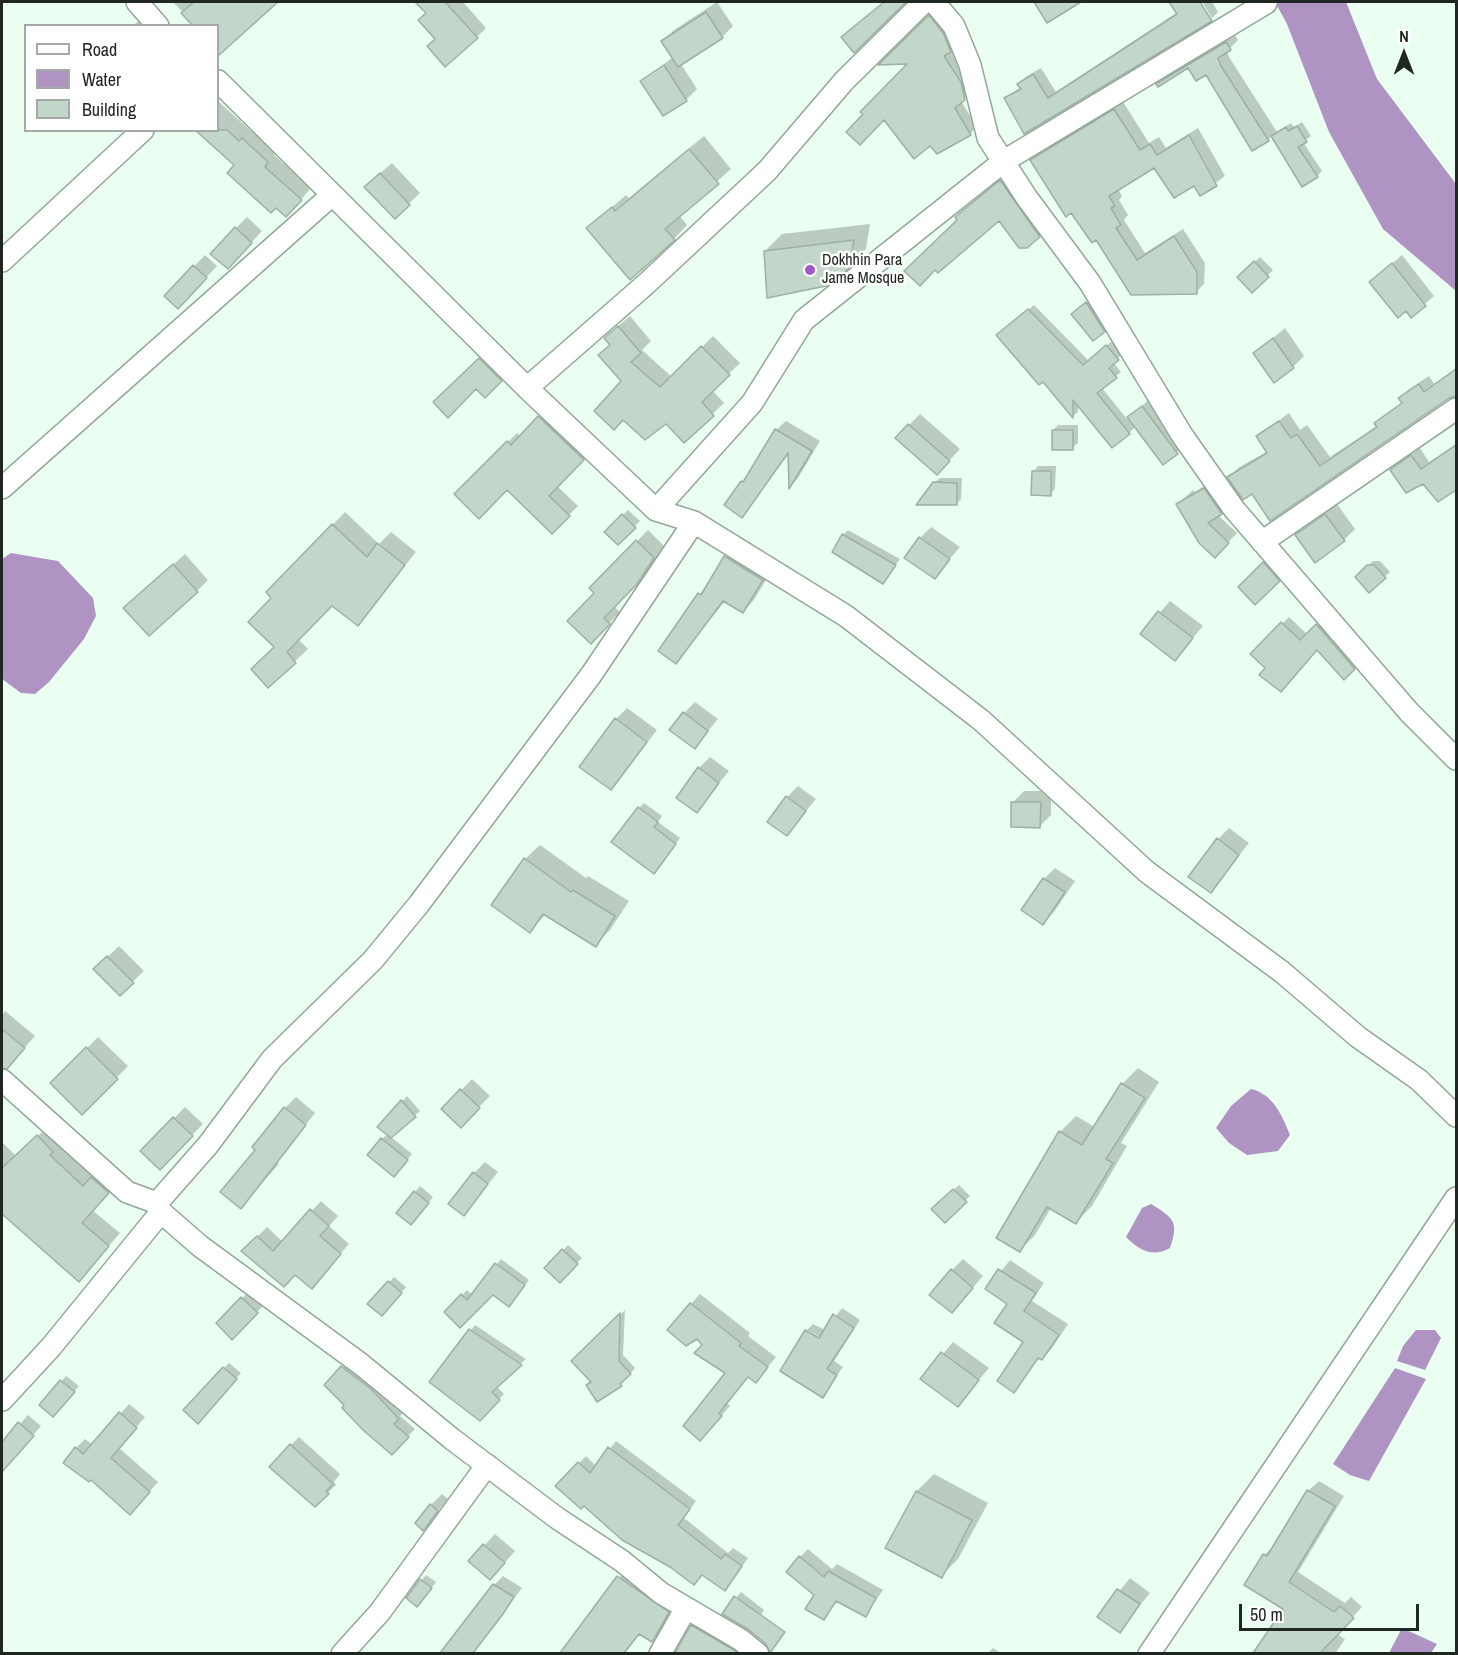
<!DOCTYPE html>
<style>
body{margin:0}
#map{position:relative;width:1458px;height:1655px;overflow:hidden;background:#eafef1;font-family:"Archivo Narrow",sans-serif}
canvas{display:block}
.frame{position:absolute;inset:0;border:3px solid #202722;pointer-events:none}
.legend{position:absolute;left:24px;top:24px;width:195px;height:108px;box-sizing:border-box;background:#fff;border:2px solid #a6a9a7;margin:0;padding:8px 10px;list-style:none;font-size:18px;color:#202722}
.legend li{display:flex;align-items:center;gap:12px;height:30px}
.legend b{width:30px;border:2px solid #a6a9a7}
.north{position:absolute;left:1374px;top:24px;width:60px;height:60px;-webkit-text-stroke:4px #fff;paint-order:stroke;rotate:0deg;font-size:16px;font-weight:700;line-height:24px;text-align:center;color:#202722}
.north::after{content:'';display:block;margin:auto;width:21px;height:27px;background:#202722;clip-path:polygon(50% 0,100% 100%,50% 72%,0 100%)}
.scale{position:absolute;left:1239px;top:1604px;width:180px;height:27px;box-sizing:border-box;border:3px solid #202722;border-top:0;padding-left:8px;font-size:18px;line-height:21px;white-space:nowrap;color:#202722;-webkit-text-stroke:4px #fff;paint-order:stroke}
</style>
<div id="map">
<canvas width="1458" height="1655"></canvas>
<div class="frame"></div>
<ul class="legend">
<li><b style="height:8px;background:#fff"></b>Road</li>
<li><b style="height:16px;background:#af94c3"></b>Water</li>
<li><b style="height:16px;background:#c3d6ca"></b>Building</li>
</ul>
<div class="north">N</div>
<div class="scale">50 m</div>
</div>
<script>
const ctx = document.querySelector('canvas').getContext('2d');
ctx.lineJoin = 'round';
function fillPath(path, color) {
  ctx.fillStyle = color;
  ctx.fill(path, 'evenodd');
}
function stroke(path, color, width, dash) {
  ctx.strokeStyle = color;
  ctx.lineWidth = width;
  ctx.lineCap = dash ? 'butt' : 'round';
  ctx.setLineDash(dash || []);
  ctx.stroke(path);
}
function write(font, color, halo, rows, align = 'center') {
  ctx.font = font + ' "Archivo Narrow",sans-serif';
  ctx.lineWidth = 5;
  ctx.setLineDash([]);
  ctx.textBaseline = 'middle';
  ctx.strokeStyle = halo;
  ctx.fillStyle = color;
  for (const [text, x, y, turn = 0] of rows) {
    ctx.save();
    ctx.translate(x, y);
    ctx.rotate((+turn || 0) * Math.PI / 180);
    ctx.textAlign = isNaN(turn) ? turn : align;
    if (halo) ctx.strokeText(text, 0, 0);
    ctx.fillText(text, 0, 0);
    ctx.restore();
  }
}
const water = new Path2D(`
 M1275,2H1346L1377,79L1456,184V291L1383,229L1329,132L1287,24Z
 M11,553L58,561L93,598L96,616L84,639L49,682L35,694L21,693L2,679V559Z
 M1251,1089C1273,1094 1282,1115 1290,1135L1278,1151L1247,1155L1229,1143L1216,1128L1231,1106Z
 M1151,1204C1174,1218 1179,1222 1170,1248C1152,1258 1139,1250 1126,1237L1142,1208Z
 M1416,1330H1435L1441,1338L1425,1370L1397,1361L1403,1346Z
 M1395,1368L1426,1379L1369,1481L1350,1475L1333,1464Z
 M1402,1628L1437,1644L1431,1653H1389Z`);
const shadow = new Path2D(`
 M173,2H278L225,47L218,39V26L193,23Z
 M417,2H463L486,28L477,37L437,38L428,13Z
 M717,2L733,26L722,37L681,64L697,89L686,100L642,81L673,57L663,41L674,30Z
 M1035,2H1075L1048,21Z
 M1171,2H1198L1210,20L1024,132L1006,98L1021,87L1019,84L1026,77L1041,68L1056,92L1178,12Z
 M1202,2H1212L1218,12L1212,18Z
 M936,10L957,44L951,50L967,75L971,92L961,101L977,127L970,134L910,63L882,64Z
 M148,11L162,26H133Z
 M1235,35L1238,40L1227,51L1229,57L1277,132L1291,123L1294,127L1302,122L1311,136L1303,142L1322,171L1317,176L1272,136L1268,140L1206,73L1188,66L1158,84L1167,76Z
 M218,101L251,131L254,128L278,150L274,155L311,188L297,204L236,165L218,130Z
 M1123,102L1149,143L1159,137L1166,148L1198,128L1225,176L1201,194L1194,184L1155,166L1118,189L1122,196L1119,200L1128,215L1124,220L1145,253L1183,229L1205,263L1204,284L1196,292L1097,238L1032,161L1040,152Z
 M704,136L731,169L679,215L687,225L674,239L588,228L626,195L629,198Z
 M392,163L420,193L395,217L377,176Z
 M1009,174L1047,228L1039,236L999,219L935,268L959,220L957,217Z
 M247,217L262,231L239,256L236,228Z
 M870,224L866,249L848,267L765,251L782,234Z
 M205,255L217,266L189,296H166Z
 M1402,255L1434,296L1411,316L1371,282Z
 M1260,257L1273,270L1252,291L1239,277Z
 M1092,298L1109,325L1104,330L1078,309Z
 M1034,305L1089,361L1112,341L1123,354L1113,362L1121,372L1102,388L1127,419L1151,398L1186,445L1164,463L1136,426L1129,433L1078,403V412L1073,416L1004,330Z
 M630,316L651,341L642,350L672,377L713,336L740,363L712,390L724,403L684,441L623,381L611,345L617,327Z
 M1285,328L1304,356L1293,367L1255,353Z
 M491,348L512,369L485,396L467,372Z
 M1456,368V397H1448L1270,519L1252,492L1229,477L1238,468L1268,451L1258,436L1289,413L1300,430L1307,425L1330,457L1378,425L1376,423L1386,414L1403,402L1400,398L1409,389L1429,376L1434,384Z
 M549,408L592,450L557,486L578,506L552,532L507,488L456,494L517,433L521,437Z
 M920,414L960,449L948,462L909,425Z
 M786,421L820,441L798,478L791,486L790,452L742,516L726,504L750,473L776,430Z
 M1058,425H1078V443L1072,448L1053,430Z
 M1456,444V488L1438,500L1424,483L1392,470L1420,448L1429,462Z
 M1038,466H1056L1055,489L1050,494L1033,472Z
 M940,478H962L961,499L956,504L934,483Z
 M1214,480L1230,504L1218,515L1237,533L1215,556L1178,504L1193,490L1195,492Z
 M1337,504L1355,529L1344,540L1297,535Z
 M628,510L640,521L618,543L606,532Z
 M345,512L379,544L391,532L416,552L358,624L332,604L298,639L308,649L269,686L275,647L273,598L268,592Z
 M931,527L960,547L934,577L920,538Z
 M648,530L664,546L648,571L614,606L620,612L591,642L596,593L591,588Z
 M848,530L900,559L883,582L843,535Z
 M736,546L773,569L753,601L743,611L725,601L676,662L700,594Z
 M1275,552L1290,569L1255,603L1240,587Z
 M185,554L208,580L197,591L137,597Z
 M1373,561H1380L1390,572L1369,591L1357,577Z
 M1170,601L1203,626L1175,659L1142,633Z
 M1289,617L1308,635L1324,619L1361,662L1344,678L1317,648L1267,668L1252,654Z
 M695,702L718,719L695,747L684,713Z
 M627,708L657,730L611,789L616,719Z
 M710,757L729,771L696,811L699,768Z
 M798,786L816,799L787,834V797Z
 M1024,791H1051V815L1040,826L1013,802Z
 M644,803L662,816L658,822L680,838L659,867L639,808Z
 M1229,828L1249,843L1211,891L1218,839Z
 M540,845L586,878L588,876L629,901L610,930L596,945L546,914L530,931L525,859Z
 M1055,868L1075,881L1054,912L1043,923L1044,879Z
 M119,946L144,971L120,994L95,969Z
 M5,1011L35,1036L7,1067L2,1062V1015Z
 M98,1037L128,1066L82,1113L52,1083Z
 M1138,1068L1159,1082L1121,1143L1127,1146L1092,1206L1076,1222L1051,1208L1035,1235L1020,1250L1060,1132L1076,1116L1095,1127L1122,1084Z
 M472,1079L490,1096L461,1125L443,1109Z
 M407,1096L420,1111L391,1137L412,1154L399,1170L382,1139L388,1134L379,1127Z
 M296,1097L315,1113L276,1162L279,1164L241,1207L257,1149L285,1108Z
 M185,1107L203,1124L160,1168L142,1151Z
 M50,1125L119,1180L92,1210L120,1233L79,1280L2,1214V1142L16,1156Z
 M485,1162L498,1172L464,1214L474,1173Z
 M959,1185L970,1196L945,1221L933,1209Z
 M420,1186L433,1197L416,1218L398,1213Z
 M321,1201L338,1216L329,1226L349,1244L312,1287L296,1273L244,1250L267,1227L283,1242Z
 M568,1245L582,1258L560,1281L546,1268Z
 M501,1259L529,1280L514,1300L493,1293L446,1312L467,1290L473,1296Z
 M963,1259L983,1276L952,1311V1270Z
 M1010,1260L1044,1283L1032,1301L1068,1324L1052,1348L1042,1358L1040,1357L1014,1391L1025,1342L1009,1303L987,1289Z
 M394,1277L406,1287L387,1309L369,1304Z
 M253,1287L268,1301L232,1337L218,1323Z
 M700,1294L750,1333L748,1336L776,1357L756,1381L749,1376L727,1403L730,1406L709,1429L727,1373L704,1345L691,1304Z
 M842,1308L860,1320L834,1361L843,1367L822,1396L826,1340L807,1330L813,1324L825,1330Z
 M625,1310L623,1355L635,1368L621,1385L593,1381L573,1361Z
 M475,1325L526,1359L496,1386L504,1394L480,1419L431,1381Z
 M953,1342L989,1368L958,1405L922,1379Z
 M349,1360L405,1411L400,1416L415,1429L392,1453L326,1385Z
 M229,1363L241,1373L203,1417L224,1368Z
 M66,1376L79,1386L58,1410L41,1405Z
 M129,1404L145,1417L119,1448L158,1482L139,1504L76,1448L85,1439L93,1445Z
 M28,1415L41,1426L2,1471V1445Z
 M299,1437L340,1474L334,1482L336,1485L315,1505L291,1445Z
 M616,1441L696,1501L684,1518L728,1553L733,1548L748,1558L731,1582L703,1573L557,1486L586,1456L596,1466Z
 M934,1474L988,1503L958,1559L941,1576L887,1548L917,1491Z
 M1319,1481L1344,1496L1298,1572L1345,1603L1351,1597L1362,1607L1337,1634L1345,1639L1335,1654H1256L1285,1608L1264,1555L1275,1545L1308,1491Z
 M442,1494L448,1499L423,1529L431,1505Z
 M495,1534L515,1551L501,1567L470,1561Z
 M808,1549L832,1569L837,1564L883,1590L866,1615L838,1600L824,1618L800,1557Z
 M627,1568L677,1603L661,1631L652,1640L640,1633L624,1654H577L567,1646Z
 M426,1575L436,1582L422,1600L408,1598Z
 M503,1576L522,1588L473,1652L494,1585Z
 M1130,1578L1150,1593L1119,1631L1099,1616Z
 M741,1592L764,1610L755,1624L724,1613Z
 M699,1619L742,1646L738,1654H676Z
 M993,1648L1002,1654H987Z`);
const building = new Path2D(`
 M194,2H278L218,56V26H193L181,13Z
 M415,2H445L478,38L445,67L427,46L435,39L418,20L426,13Z
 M884,2H906L854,53L841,37Z
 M1034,2H1081L1047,23Z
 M1169,2H1200L1212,21L1024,134L1004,98L1021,89L1017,84L1033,74L1048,98L1177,14Z
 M706,12L723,38L678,67L661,41Z
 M929,15L943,33L951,52L944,56L961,82L965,100L955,108L971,135L937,154L930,146L914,159L884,120L860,145L846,132L863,114L860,112L907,64L878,65Z
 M1226,42L1231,50L1218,58L1221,66L1269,141L1252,151L1206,75L1196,81L1188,68L1158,87L1156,84Z
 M664,65L687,101L663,116L640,81Z
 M1114,109L1140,150L1150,144L1157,155L1189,135L1217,186L1200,196L1194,186L1174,198L1154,168L1109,196L1115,206L1111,208L1121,225L1116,228L1137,260L1174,236L1197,272V294L1131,295L1096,240L1092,243L1071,213L1066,217L1030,160Z
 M1297,126L1307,142L1298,147L1318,177L1302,187L1271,136L1286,127L1288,131Z
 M195,130H227L239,141L242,138L268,162L265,167L302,200L286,217L276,208L271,213L227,173L234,165Z
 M689,149L719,184L665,229L675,240L630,280L586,228L612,207L615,211Z
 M380,173L410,205L395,219L364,187Z
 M1000,180L1040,237L1027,248H1019L999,221L938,273L935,270L920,286L904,271L957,220L955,217Z
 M235,227L252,243L228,269L210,254Z
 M854,240L849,268L826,286L767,298L764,251Z
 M1254,261L1269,277L1252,293L1237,277Z
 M1392,263L1426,306L1411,318L1406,311L1398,318L1369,282Z
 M193,265L207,278L178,309L164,296Z
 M1086,302L1105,332L1093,341L1071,314Z
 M1028,309L1083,365L1106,345L1119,360L1109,368L1117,378L1097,393L1130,434L1112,448L1073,400V418L1043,382L1039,385L996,335Z
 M618,326L641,353L631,362L660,387L701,346L730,375L702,402L714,416L684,443L666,424L645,440L623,420L614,430L594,411L621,381L598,355L610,345L604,338Z
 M1273,338L1294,368L1274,383L1253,353Z
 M479,358L502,381L485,398L476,389L448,418L433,402Z
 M1456,369V396L1449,398L1270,521L1252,494L1243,500L1227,477L1267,453L1256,436L1279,421L1291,438L1297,434L1320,466L1377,427L1374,423L1402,403L1398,398L1419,384L1424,392Z
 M1142,406L1178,454L1163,465L1127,417Z
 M538,416L584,460L549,496L570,516L552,534L507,490L479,519L454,494L507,441L511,445Z
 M908,424L950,461L937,475L895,438Z
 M775,429L812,451L789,489L788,453L742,518L724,505L741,481L743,482Z
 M1052,430H1073V450H1052Z
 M1456,445V490L1438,502L1423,484L1406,493L1390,470L1411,455L1421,469Z
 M1032,471H1051V496L1031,495Z
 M933,482L957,483V505H916Z
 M1204,488L1222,514L1208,523L1229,543L1215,558L1199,543L1176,504Z
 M622,514L636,528L618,545L604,532Z
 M1325,514L1345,541L1315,563L1295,535Z
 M332,524L367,557L377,543L405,565L358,626L332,606L287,652L296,663L268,688L251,669L274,647L248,622L271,598L266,592Z
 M842,534L896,565L883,584L832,552Z
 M919,537L950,559L935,579L904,558Z
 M636,540L654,558L637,584L604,618L610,624L591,644L567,621L594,593L589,588Z
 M724,556L763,580L743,613L723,601L676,664L658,651L698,593L701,595Z
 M1263,562L1280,581L1255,605L1238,587Z
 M173,564L198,592L149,636L123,608Z
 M1367,565H1374L1386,578L1369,593L1355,577Z
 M1158,611L1193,638L1175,661L1140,634Z
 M1281,622L1300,640L1316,624L1355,669L1344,680L1317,650L1281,692L1259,675L1265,668L1250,654Z
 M683,712L708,731L695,749L669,730Z
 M615,718L647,742L611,790L579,767Z
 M698,767L719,783L697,813L676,798Z
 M786,796L806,811L787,836L767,822Z
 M1011,802H1041L1040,828L1011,827Z
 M638,807L658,822L654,827L676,844L654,874L611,842Z
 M1217,838L1239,855L1211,893L1188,877Z
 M524,858L571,892L573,890L615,916L596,947L543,914L530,933L491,905Z
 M1043,878L1065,892L1043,925L1021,910Z
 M107,956L134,983L120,996L93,969Z
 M2,1029L25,1048L7,1069L2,1068Z
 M86,1047L118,1079L82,1115L50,1083Z
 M1121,1083L1145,1098L1106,1159L1113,1163L1076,1224L1047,1207L1020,1252L996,1238L1059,1131L1082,1145Z
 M460,1089L480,1108L461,1128L441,1109Z
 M401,1100L416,1117L391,1138L377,1127Z
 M284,1107L306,1125L241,1209L220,1192L255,1150L252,1147Z
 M173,1117L193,1136L160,1170L140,1151Z
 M37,1135L53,1152L50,1155L83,1186L91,1177L109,1193L82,1223L109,1246L79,1282L2,1214V1168Z
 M381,1138L408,1160L394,1177L367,1155Z
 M473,1172L488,1184L464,1216L448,1204Z
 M953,1189L967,1202L945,1223L931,1209Z
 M414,1191L429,1203L411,1225L396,1213Z
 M310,1209L329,1226L320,1236L341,1254L312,1289L295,1275L284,1287L241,1251L257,1236L273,1251Z
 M562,1249L578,1264L560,1283L544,1268Z
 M495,1263L525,1285L509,1307L493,1295L460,1328L444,1312L461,1294L467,1300Z
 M951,1269L973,1288L952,1313L929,1295Z
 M998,1269L1036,1293L1024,1311L1059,1335L1042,1360L1038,1358L1014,1393L997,1381L1023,1342L994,1323L1007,1304L985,1289Z
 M388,1281L402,1293L382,1316L367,1304Z
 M241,1297L258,1313L232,1340L216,1323Z
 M690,1303L741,1343L739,1346L768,1367L756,1383L748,1377L719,1413L722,1416L700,1441L683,1426L725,1373L694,1353L702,1345L697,1339L686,1346L667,1330Z
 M620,1313L619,1361L631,1374L620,1384L622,1386L597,1402L586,1385L591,1382L571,1361Z
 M833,1314L854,1328L827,1369L837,1375L823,1398L780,1371L805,1330L819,1338Z
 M469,1329L522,1365L492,1392L500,1400L480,1421L429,1382Z
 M941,1352L979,1380L958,1407L920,1379Z
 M341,1366L372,1390L399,1419L394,1424L409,1437L392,1455L363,1430L342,1408L344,1405L324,1385Z
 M223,1367L237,1379L198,1424L183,1410Z
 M60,1380L75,1392L53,1417L39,1405Z
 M119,1412L137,1428L111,1458L150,1492L130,1515L91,1480L89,1482L63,1463L75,1447L83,1454Z
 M18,1422L34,1436L2,1472V1442Z
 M290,1444L333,1484L326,1491L329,1494L315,1507L269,1467Z
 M608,1447L690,1509L678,1525L721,1559L725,1554L742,1566L725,1591L702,1575L694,1585L670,1567L622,1540L584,1506L581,1509L555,1486L578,1462L590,1473Z
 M1307,1490L1335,1506L1289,1582L1334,1612L1340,1606L1354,1618L1320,1653H1253L1283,1609L1244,1585L1263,1554L1267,1556Z
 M916,1491L972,1520L942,1578L885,1548Z
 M430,1504L438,1511L423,1531L415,1523Z
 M483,1544L505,1563L490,1580L468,1561Z
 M799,1556L824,1577L828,1571L876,1598L866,1617L836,1601L824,1620L805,1609L814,1595L786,1572Z
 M617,1576L669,1612L652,1642L639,1634L624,1653H560Z
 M420,1579L432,1588L417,1607L406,1598Z
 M493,1584L514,1597L503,1614L473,1653H440Z
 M1117,1589L1140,1604L1120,1633L1097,1617Z
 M734,1596L785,1632L770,1653L766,1644L749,1630L722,1614Z
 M691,1625L734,1650L737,1653H675Z`);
const street = new Path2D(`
 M137,2L158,26
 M934,2L954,26L970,65L988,138L1027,198L1090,283L1182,435L1234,509L1409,712L1456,759
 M218,81L527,388L656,510L694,522L846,616L981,720L1147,872L1282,972L1358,1037L1419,1080L1456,1116
 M2,261L143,130
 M527,388L646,284L767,171L844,81L924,2
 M2,488L332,195
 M656,510L752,403L804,320L1004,161L1266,3
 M694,522L591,675L419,904L373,960L272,1059L208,1145L157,1203L161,1212L200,1246L362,1365L452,1439L557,1518L622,1561L661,1593L741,1640L758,1654
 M1262,542L1456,409
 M2,1080L127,1192L157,1203
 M2,1400L51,1347L161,1212
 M342,1654L380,1612L487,1465
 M660,1654L686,1608
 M1149,1654L1456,1198`);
const markers = [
 [810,270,6,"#9f57cb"]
];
const poiNames = [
 ["Dokhhin Para",822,261],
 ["Jame Mosque",822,279]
];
fillPath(water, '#af94c3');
fillPath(shadow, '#0003');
fillPath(building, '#c3d6ca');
stroke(building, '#9eb0a4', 1.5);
stroke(street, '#93a69a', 24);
stroke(street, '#fff', 21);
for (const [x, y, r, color] of markers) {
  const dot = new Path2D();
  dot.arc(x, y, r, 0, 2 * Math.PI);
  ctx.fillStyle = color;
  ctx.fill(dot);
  stroke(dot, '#fff', 2);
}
write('16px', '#202722', '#fff', poiNames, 'left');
</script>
